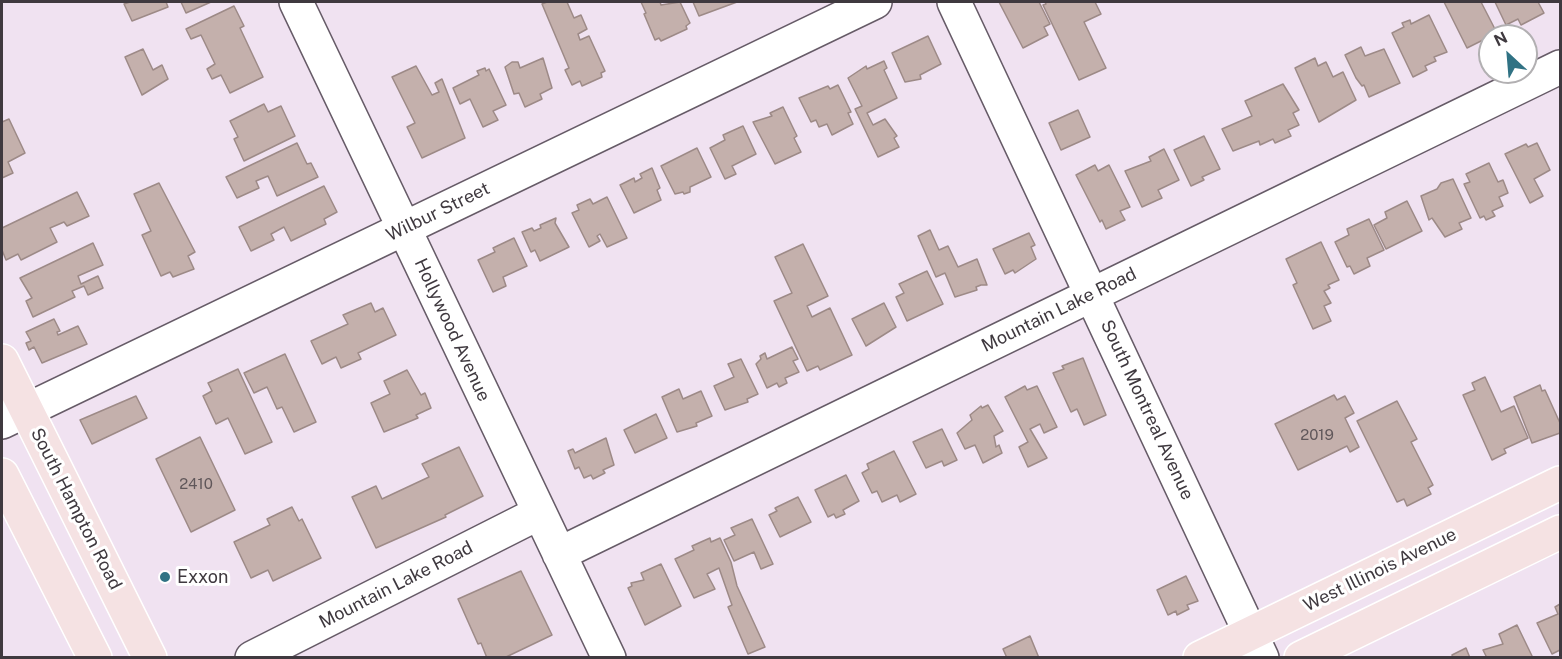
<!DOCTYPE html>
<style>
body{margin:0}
#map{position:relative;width:1562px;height:659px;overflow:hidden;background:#f0e2f1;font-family:"Public Sans",sans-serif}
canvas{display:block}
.frame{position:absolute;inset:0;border:3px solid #3f393f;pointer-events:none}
.north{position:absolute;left:1478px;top:24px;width:60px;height:60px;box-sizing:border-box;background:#fff;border:2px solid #b2b0b2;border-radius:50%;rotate:334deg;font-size:16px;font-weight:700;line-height:24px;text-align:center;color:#3f393f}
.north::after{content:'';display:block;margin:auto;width:21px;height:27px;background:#307284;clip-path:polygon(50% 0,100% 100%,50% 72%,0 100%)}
</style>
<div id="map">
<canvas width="1562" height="659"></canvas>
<div class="frame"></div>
<div class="north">N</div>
</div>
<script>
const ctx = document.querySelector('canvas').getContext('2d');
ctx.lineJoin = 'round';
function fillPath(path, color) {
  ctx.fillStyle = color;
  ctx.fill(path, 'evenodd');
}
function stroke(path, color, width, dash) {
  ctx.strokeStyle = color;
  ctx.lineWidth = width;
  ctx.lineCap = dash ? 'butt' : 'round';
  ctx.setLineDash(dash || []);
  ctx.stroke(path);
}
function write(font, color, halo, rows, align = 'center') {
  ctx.font = font + ' "Public Sans",sans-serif';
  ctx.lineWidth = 6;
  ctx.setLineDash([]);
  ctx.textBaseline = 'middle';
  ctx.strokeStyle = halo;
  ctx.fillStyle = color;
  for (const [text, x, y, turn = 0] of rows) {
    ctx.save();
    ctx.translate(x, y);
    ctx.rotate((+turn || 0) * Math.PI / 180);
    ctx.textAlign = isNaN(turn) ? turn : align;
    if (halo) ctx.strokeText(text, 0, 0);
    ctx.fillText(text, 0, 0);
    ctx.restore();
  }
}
const building = new Path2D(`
 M130,2H166L168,7L132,21L124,4Z
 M181,2H211L186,13Z
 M547,2H567L574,18L581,15L587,29L578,34L580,40L589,36L605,71L601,73L602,77L582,86L580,81L572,85L565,70L569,68L542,4Z
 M641,2H660L661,5L680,2L690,23L686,26L687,29L661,41L659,38L655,40L644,14L646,13Z
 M693,2H737L699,16Z
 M999,2H1039L1050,24L1044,27L1048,35L1023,48Z
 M1045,2H1095L1101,14L1084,22L1106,68L1079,80L1043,5L1046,4Z
 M1444,2H1481L1497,33L1467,48Z
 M1495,2H1538L1544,13L1521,25L1518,19L1506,25Z
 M234,6L244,26L240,28L263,77L230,93L221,75L212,79L207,69L215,64L201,35L191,39L186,29Z
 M1429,15L1447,52L1434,57L1436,61L1425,66L1427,70L1413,77L1392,33L1404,27L1402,23L1410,20L1411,24Z
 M928,36L941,64L920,75L921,79L905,82L892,53Z
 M1361,47L1365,56L1384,49L1400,83L1369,97L1364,85L1362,86L1356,78L1345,55Z
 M143,49L153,70L162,65L168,79L142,95L125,57Z
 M543,58L552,88L540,94L542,99L525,107L519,93L514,94L505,67L512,62H518L520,68Z
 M1315,58L1318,66L1326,62L1333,77L1343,72L1356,100L1319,122L1295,68Z
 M884,61L887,68L884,70L897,98L867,113L873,125L885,119L897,136L894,138L899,147L878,157L855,109L862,106L848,78L866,66L867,69Z
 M416,66L432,95L439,92L435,83L442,79L465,138L422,158L407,127L415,123L392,77Z
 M485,68L486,71L489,69L506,105L493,111L498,120L483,127L470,99L460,104L453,88L479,75L477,71Z
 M1283,84L1299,110L1293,113L1299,125L1288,130L1291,136L1275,143L1273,139L1260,145L1259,141L1233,151L1222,129L1252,116L1245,101Z
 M838,85L851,112L848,113L853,124L832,135L827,124L819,127L816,120L811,122L799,98L828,86L830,89Z
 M264,104L268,112L281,106L295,136L244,161L234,139L238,137L230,121Z
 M783,107L797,136L794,138L801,152L775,164L753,122L772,116L770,113Z
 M1078,110L1090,137L1061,150L1049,123Z
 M9,119L25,153L8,162L13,173L2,178V122Z
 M743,126L756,154L732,166L736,174L725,179L710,148L725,140L723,135Z
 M1204,136L1220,169L1202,177L1204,180L1191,186L1174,150Z
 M297,143L307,164L311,163L318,177L277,196L268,176L256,181L259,188L237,198L226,177Z
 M1537,143L1550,170L1534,179L1543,196L1530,203L1505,154L1526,144L1528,147Z
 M697,148L711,177L690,187V192L684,194L683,192L675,194L661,166Z
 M1164,149L1179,180L1158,190L1162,198L1142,207L1125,171L1151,161L1149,157Z
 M1489,163L1498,182L1503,180L1508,193L1499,197L1503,206L1492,211L1495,216L1486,220L1484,216L1480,218L1464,184L1470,182L1466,174Z
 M1095,165L1098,171L1109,165L1130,207L1120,211L1125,220L1106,229L1102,220L1100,222L1076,175Z
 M652,168L660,188L657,190L661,200L634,213L620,185L634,178L635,182L642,178L640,174Z
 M1453,179L1471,218L1459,223L1462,229L1445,237L1432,218L1429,220L1421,196L1437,189L1441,183Z
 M159,183L195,252L188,256L194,269L173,277L170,272L161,276L142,235L151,231L134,194Z
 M324,186L337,212L324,219L326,224L291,241L284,227L271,234L274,240L251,251L239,227Z
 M77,192L89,216L67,226L64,222L50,228L57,242L21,260L18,254L6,260L2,250V228Z
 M607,197L627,238L607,247L600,234L597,236L600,241L589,247L572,213L579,210L577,205L590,199L593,204Z
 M1407,201L1422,231L1386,249L1374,225L1387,218L1385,212Z
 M556,218L555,223L569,247L540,261L535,250L531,252L522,232L532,228L534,231L541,228L540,225Z
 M1369,219L1384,250L1367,258L1370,266L1354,274L1350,266L1347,267L1335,242L1349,235L1347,229Z
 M930,230L939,250L948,246L958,267L977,259L987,285H981L976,287L977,290L955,297L945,273L936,277L918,236Z
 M1029,233L1035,245L1031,247L1036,259L1015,273L1013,270L1005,274L993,249Z
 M514,238L527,266L503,277L506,286L493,292L478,260L495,252L493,248Z
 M1321,242L1339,280L1328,285L1330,288L1324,291L1331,303L1324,306L1331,321L1313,329L1293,285L1297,283L1286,259Z
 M93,243L103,265L78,276L81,284L98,276L103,288L88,295L84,286L72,291L75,297L33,317L26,301L32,298L20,278Z
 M803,244L828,296L807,306L812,317L830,308L852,355L820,370L818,366L807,371L774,301L792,293L775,257Z
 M927,271L943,304L907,321L896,297L904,293L899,284Z
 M371,303L375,312L383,308L396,335L358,353L361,359L341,368L336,357L322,364L311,341L348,324L343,315Z
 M884,303L896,327L866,346L852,319Z
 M54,319L60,331L57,332L58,335L78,326L87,344L42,363L34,347L29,350L26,343L31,341L26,332Z
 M792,347L798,359L793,361L799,372L785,378L787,383L779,387L777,383L767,388L756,364L761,359L760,356L765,353L767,359Z
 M285,354L316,422L294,432L282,407L277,409L267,387L254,393L244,373Z
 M1083,358L1106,415L1084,425L1077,409L1071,412L1053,373L1064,369L1062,366Z
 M741,359L758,394L747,399L748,402L725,410L714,386L734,377L728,364Z
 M238,369L272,442L245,454L228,418L216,424L203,396L212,391L208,383Z
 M407,370L421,395L425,393L431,408L416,415L418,418L384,432L371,403L390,394L384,381Z
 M1485,377L1501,412L1514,406L1528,438L1504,449L1506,453L1492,460L1463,395L1475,390L1472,383Z
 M1540,385L1542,391L1545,390L1560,423V433L1532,443L1514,397Z
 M1025,386L1027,390L1037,386L1057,427L1044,433L1040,424L1030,429L1047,458L1028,467L1019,447L1028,442L1005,397Z
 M679,389L683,399L701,391L712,416L696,423L697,426L677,432L662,397Z
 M1334,395L1337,400L1345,396L1354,413L1345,418L1359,447L1350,452L1347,446L1298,470L1275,424Z
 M136,396L147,418L92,444L80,420Z
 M1397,401L1417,439L1411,442L1433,485L1428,488L1431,494L1407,506L1404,499L1397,502L1357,421Z
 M988,405L1003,431L994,436L996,447L999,445L1002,453L983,463L975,445L965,449L957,433L972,420L970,415L981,406L982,408Z
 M656,414L667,438L635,453L624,430Z
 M942,429L957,460L944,466L942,461L926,468L913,442Z
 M200,437L235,510L191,532L156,459Z
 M606,438L614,465L603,470L605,473L593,479L591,475L584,478L579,467L575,469L568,451L573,449L575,453Z
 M459,447L483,496L445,515L446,517L376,548L352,497L376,486L382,499L429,477L422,464Z
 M894,451L916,494L900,502L897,495L882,502L877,491L872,493L862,473L869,469L867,464Z
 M846,475L859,501L843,510L845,514L836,518L834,514L828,517L815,490Z
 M798,497L811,522L780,537L769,515L777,511L775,508Z
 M292,507L299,521L302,519L321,558L273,581L268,570L251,578L234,542L270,525L267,519Z
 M752,519L773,564L761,569L754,552L734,561L724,540L735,535L731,528Z
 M710,538L711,542L720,538L731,562L737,586L765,647L748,654L728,607L732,605L719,568L707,574L715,589L694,598L675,559L694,550L692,546Z
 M661,564L681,606L645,625L628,588L632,586L631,583L644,580L641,573Z
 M521,571L552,635L504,658H487L481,643L478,644L458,599Z
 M1186,576L1198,601L1187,605L1189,609L1177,615L1176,611L1168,615L1157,590Z
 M1560,604V650L1552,654L1537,623L1558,614L1555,607Z
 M1517,625L1533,658H1487L1483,650L1503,644L1499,634Z
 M1030,636L1039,658H1007L1003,649Z
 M1466,648L1470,658H1453L1452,655Z`);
const minor = new Path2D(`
 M296,2L609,658
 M954,2L1262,658
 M2,422L875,2
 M559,554L1560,67
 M252,658L539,513`);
const major = new Path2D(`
 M2,361L150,658
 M2,475L95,658
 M1200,658L1560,483
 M1301,658L1560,532`);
const markers = [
 [165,577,6,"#307284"]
];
const numberNames = [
 ["2019",1317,435],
 ["2410",196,484]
];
const streetNames = [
 ["Wilbur Street",438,212,-26],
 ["Mountain Lake Road",1059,310,-26],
 ["Hollywood Avenue",452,330,65],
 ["South Montreal Avenue",1147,410,65],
 ["South Hampton Road",76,509,63],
 ["West Illinois Avenue",1380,570,-26],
 ["Mountain Lake Road",396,585,-27]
];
const poiNames = [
 ["Exxon",177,577]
];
fillPath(building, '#c4b0ac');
stroke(building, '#9d8a87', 1.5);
stroke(minor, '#665b67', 36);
stroke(major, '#fff', 36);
stroke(minor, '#fff', 33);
stroke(major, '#f5e2e3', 33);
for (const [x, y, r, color] of markers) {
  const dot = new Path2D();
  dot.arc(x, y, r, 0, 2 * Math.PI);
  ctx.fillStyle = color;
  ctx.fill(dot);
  stroke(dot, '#fff', 2);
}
write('15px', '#60575a', null, numberNames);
write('18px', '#3f393f', '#fff', streetNames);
write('18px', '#3f393f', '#fff', poiNames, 'left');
</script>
